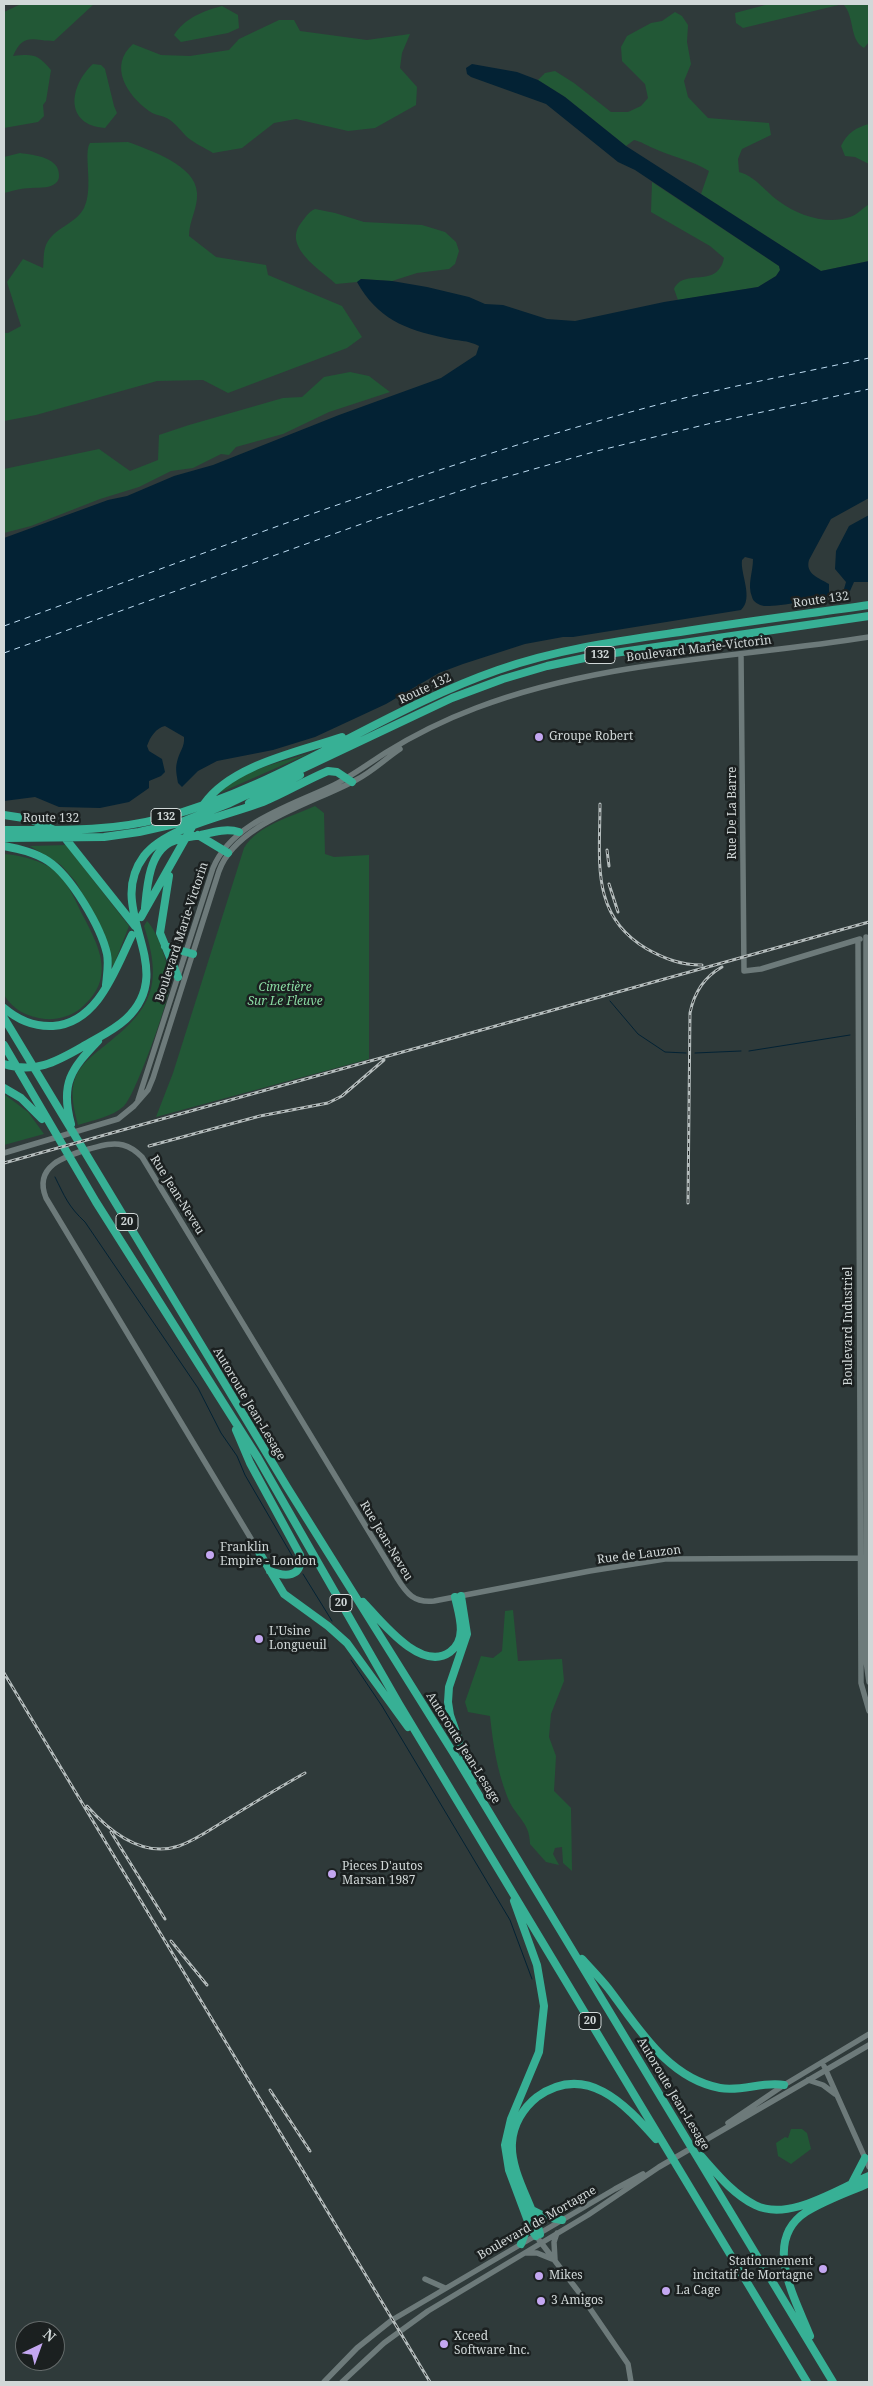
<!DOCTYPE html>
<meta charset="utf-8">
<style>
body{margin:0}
#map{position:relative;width:873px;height:2386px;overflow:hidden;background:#2f3a3a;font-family:"Noto Serif",serif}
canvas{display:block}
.frame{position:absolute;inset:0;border:5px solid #d1d8d8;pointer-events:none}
.north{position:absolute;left:15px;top:2321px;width:50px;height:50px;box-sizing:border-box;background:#1b2020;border:1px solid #646a6a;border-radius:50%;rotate:42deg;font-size:14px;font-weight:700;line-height:20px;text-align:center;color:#d1d8d8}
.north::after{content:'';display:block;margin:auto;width:18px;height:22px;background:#c4a7f1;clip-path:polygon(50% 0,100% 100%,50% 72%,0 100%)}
</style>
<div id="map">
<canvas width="873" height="2386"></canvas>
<div class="frame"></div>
<div class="north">N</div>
</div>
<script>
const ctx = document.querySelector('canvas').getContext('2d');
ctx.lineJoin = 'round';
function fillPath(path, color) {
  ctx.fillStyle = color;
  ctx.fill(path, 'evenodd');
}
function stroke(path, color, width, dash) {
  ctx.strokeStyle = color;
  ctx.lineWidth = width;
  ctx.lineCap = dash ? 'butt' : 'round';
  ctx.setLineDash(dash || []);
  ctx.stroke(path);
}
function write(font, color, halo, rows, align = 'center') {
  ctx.font = font + ' "Noto Serif",serif';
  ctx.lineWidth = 5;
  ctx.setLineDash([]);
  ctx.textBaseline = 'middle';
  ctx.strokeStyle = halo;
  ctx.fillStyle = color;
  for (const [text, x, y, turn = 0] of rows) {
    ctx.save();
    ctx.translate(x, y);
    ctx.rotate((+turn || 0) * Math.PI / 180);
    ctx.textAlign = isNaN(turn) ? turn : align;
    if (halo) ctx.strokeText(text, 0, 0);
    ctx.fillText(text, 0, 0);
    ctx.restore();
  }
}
const green = new Path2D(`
 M21,4H94L54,41C32,41 24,32 13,56C34,54 37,54 51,70L46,101L43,105L44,116L38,122L4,128V12Z
 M769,4H869V42L864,48C849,40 855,16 843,4L743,28L736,23L735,13Z
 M222,6L238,15L239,28L228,33L181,42L174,35C185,18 203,11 222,6Z
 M675,12L682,16L688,25L687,42L691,64L684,81L688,97L708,118L769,123L771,135L742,149L738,159L739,172C757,177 765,192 780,202C799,216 828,225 850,217C857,215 863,208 869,204V261L821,271L701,194L709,171C692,160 671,157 653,148C646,145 642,142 634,140L626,146L565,97L538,80L545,73L555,71L574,83L611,112H628L641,106L648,98L645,84L622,61L621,47L627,36L651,23L662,21Z
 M279,20H294L300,31L367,40L410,34L402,53L400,68L417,87L416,105L375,128L348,131L296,119L274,123L242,148L213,153C205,148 194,143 187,137C181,131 177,125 170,120C164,115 155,116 149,111C127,95 108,66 133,44L161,55L190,56L229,50L239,39Z
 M93,64L101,65L105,69L114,106L117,113L105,128C64,125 69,86 93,64Z
 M869,124V164L855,157L845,156L841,146C847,133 857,127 869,124Z
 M128,142C149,150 196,165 197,193C198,208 189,221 189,236L216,257L266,265L268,275L342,306L362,337L347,348L228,393L203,380L157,381L36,415L4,421V333H8L21,326L7,282L23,259L43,268C44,261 43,252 46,245C53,228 76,224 84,208C94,188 83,153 90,143Z
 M20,153C34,155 60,157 59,176C59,180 57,183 53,185C46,189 38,187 31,188C22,188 12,191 4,193V157Z
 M652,182L779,266L780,270L776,276L758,287L678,300L674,289C684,267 717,290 724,258L710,246L651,212Z
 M315,209L335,213L364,222L422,225L445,232L456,242L459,251L455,264L449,269L417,273L392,281L361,279L357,282L336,284C321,270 282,247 301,223C305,218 308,212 315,209Z
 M350,372L369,376L390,392L329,412L283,434L236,447L229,455L221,454L193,468L171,471L139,487L100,499L31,526L4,533V469L99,449L130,471L158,460L159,435L189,425L283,398L302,397L324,377Z
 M310,753L217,794C241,770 279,763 310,753Z
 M315,806L324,813L325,854L334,857L369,855V1059L156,1117L173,1073L244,848C258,825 291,817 315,806Z
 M66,845L129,926L113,967L104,933L76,882L61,865L30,846Z
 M4,854C19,855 34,859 48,866C65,876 73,895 81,912C99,946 117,978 81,1008C72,1016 57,1020 45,1019C28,1017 13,1010 4,995Z
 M147,921C158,932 170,968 170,984C169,1001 135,1096 124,1106C112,1117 93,1120 78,1125C74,1109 69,1092 76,1076C82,1062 97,1052 108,1043C154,1007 162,982 144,926Z
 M4,1094L28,1112L44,1134L4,1145Z
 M513,1610L518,1661L562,1659L564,1681L551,1714L549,1737L556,1756L554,1791L571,1808L572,1871L563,1863L562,1847L555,1848L553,1854L559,1865L546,1862L530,1844C530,1821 514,1816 507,1796C497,1770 493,1744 490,1716L468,1712L465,1702L481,1656L493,1658L502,1651L505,1611Z
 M791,2129H802L807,2133L811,2149L791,2164L778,2156L776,2143L785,2137L788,2138Z`);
const water = new Path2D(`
 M472,64L517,72L538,80L565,97L626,146L821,271L869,261V498L831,519L809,560C805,574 819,578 829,584V595C820,600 774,607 764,606C759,605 753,602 752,597C747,584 753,573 753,559L745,557L742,560C740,574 754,598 741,610L573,637H563L525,644L463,664L439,673L386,704L315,737L273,750L217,761L198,771L182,787L178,783C177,776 175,769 177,762C179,752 185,747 184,737L165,726C156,728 150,737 147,746L149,751L162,759L165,772L161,776L149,781V788L129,802L100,808L59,807L35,797L4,801V538L108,500L127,496L174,476L213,465L339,415L441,378L476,355L479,346C468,340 457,341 445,338C404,329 378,319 357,282L361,279L392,281L427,287L469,297L485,304L503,305L547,319L575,321L664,302L758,287L776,276L780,270L779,266L635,170L618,162L546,104L471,77L467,74L466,68Z
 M869,515V582H854L850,591L844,589L846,582L835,569L836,551L849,526Z`);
const stream = new Path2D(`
 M610,1001L638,1034L665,1052L686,1053
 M749,1051L850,1035
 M695,1053L741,1051
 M55,1177C65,1197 68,1206 85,1222L198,1388L221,1433L237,1456L245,1475L294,1559
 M303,1574L332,1621
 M351,1660L382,1706L510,1920L532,1979`);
const ferry = new Path2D(`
 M4,626C213,551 422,468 638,410C714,389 792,375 869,358
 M4,653L378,518L478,485L597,451L716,422L869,389`);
const secondary = new Path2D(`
 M741,654L744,971L761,969L860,939
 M866,937V1661L869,1682
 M858,940L861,1683L869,1711
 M138,1100L213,868C232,822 291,806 334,785C352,776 368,764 385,753C414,735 444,720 476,708C602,660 738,658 869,637
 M4,1153L118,1119L134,1106L148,1090L153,1078L219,871C236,823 314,803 356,780C372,772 385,759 400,749
 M256,1547L46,1198C33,1166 65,1156 89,1149C100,1146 112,1142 123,1145C131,1147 137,1152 142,1157L397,1578C407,1594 414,1603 434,1601L590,1571L665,1559L867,1558
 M824,2066L869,2167
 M808,2080L823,2085L835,2094
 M728,2123L784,2085L869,2034
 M539,2240L578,2291L628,2364L631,2382
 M525,2253H537L552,2259
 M555,2260L554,2242L557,2233
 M425,2279L445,2288
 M324,2382L357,2348L392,2320L615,2189L643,2174
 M342,2382L384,2343L428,2311L588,2215L659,2167L869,2045`);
const highway = new Path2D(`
 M249,803L300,775
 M204,804C231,765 298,752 342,737
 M4,815L30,819L54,830
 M4,830C57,830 110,832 162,818C281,787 383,710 498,670C558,649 618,641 680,632C743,622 806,614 869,605
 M198,835L228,853
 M4,838L104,837L139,832L179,823L230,803L452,698L503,679L547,666L594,656L869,616
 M65,838L135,926
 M4,846C19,849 34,852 48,861C71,876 101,927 107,954C109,964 107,975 106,985
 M169,876L160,933L178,977
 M145,908C147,886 149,853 171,842C180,838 191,837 201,835C213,832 227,828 239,832
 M141,917L193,825
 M165,946L193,954
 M4,1008C18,1020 34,1027 53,1026C98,1023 115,970 132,935
 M4,1018L287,1487L454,1754L833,2382
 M4,1045L96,1202L258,1458L399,1704L807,2382
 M4,1064C34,1074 56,1062 82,1047C97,1038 113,1031 126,1019C181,967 103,911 144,856C166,827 229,815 263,802C285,793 306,780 328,771L337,772L352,782
 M4,1088L21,1098L42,1119
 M71,1124C60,1084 71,1069 98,1041
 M236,1430L250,1463L300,1555C303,1578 285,1577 270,1571
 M256,1547L284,1594L328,1626L347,1643L408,1727
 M461,1596L467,1634L449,1687L448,1702L450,1715L473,1780
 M363,1602C381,1621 421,1673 450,1652C468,1639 459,1615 455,1597
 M514,1901L537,1965L544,2006L539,2052L511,2119L505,2145L509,2170L531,2229L536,2236
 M582,1959C591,1969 600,1978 608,1988C638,2027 667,2078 720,2088C742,2092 763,2081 784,2085
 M701,2156C717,2174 733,2194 755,2205C789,2222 837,2189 869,2176
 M852,2183L865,2158
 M532,2210L546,2217L562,2220
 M540,2234C533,2205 510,2172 512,2143C513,2125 523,2108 537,2097C586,2062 625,2104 656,2139
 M521,2244L529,2223
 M810,2336C796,2300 761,2241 806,2212C825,2200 849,2192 869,2183`);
const rail = new Path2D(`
 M600,804C600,861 590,916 647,949C665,959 681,965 702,965
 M607,850L609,866
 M609,884L618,912
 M149,1146L260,1116L328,1103L342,1096L384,1060
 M4,1163L869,922
 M688,1203L690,1013C694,993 704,977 722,967
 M4,1673L430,2382
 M87,1806C110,1832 143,1858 179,1846C196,1840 211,1829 226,1820C252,1804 278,1788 305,1773
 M111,1832L165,1919
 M171,1941L207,1985
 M270,2090L310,2151`);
const markers = [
 [539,737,5,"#c4a7f1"],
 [210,1555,5,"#c4a7f1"],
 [259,1639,5,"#c4a7f1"],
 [332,1874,5,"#c4a7f1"],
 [823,2269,5,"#c4a7f1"],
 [539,2276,5,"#c4a7f1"],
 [666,2291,5,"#c4a7f1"],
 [541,2301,5,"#c4a7f1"],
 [444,2344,5,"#c4a7f1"]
];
const shields = [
 [600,655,30],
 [166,817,30],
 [127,1222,22],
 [341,1603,22],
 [590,2021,22]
];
const shieldNames = [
 ["132",600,655],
 ["132",166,817],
 ["20",127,1222],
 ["20",341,1603],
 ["20",590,2021]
];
const streetNames = [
 ["Route 132",821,600,-8],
 ["Boulevard Marie-Victorin",699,649,-7],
 ["Route 132",425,689,-25],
 ["Rue De La Barre",733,813,-90],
 ["Route 132",51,819],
 ["Boulevard Marie-Victorin",182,932,-72],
 ["Rue Jean-Neveu",177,1195,58],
 ["Boulevard Industriel",849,1326,-90],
 ["Autoroute Jean-Lesage",249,1404,59],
 ["Rue Jean-Neveu",386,1541,59],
 ["Rue de Lauzon",639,1555,-7],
 ["Autoroute Jean-Lesage",463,1748,58],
 ["Autoroute Jean-Lesage",673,2094,59],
 ["Boulevard de Mortagne",537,2223,-30]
];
const poiNames = [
 ["Groupe Robert",549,737],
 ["Franklin",220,1548],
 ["Empire - London",220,1562],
 ["L'Usine",269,1632],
 ["Longueuil",269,1646],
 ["Pieces D'autos",342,1867],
 ["Marsan 1987",342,1881],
 ["Stationnement",813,2262,"right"],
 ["incitatif de Mortagne",813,2276,"right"],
 ["Mikes",549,2276],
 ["La Cage",676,2291],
 ["3 Amigos",551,2301],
 ["Xceed",454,2337],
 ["Software Inc.",454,2351]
];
const parkNames = [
 ["Cimetière",285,988],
 ["Sur Le Fleuve",285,1002]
];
fillPath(green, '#225836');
fillPath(water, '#032234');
stroke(stream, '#032234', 1);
stroke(ferry, '#beddf3', 1, [6, 5]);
stroke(secondary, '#6d7a7a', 5.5);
stroke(highway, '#37b095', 8);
stroke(rail, '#b4bcbc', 3);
stroke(rail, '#1b2020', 1, [4]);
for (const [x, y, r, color] of markers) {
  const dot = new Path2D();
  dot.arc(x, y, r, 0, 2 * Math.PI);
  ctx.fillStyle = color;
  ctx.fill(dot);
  stroke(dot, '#1b2020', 2);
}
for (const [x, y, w] of shields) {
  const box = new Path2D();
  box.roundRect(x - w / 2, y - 8.5, w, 17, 4);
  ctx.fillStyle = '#1b2020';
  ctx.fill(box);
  stroke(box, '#d1d8d8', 1);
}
write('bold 11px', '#d1d8d8', null, shieldNames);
write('12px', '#d1d8d8', '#1b2020', streetNames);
write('12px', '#d1d8d8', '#1b2020', poiNames, 'left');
write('italic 12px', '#89daa2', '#1b2020', parkNames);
</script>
